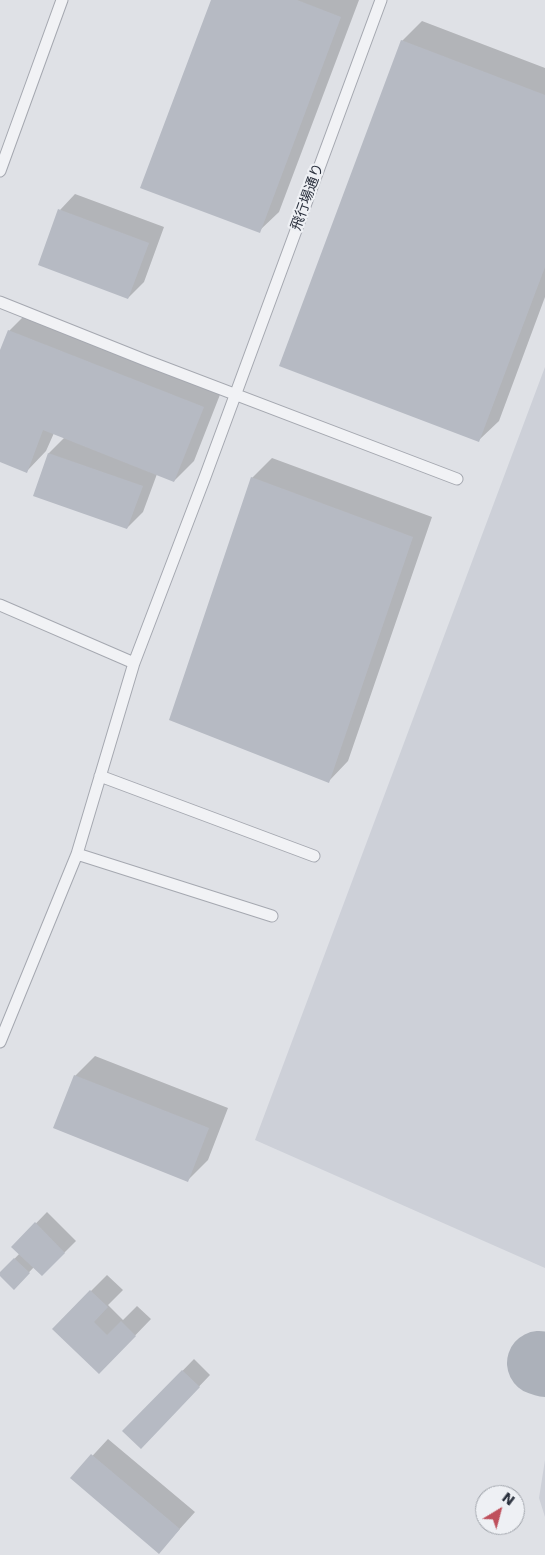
<!DOCTYPE html>
<meta charset="utf-8">
<style>
body{margin:0}
#map{position:relative;width:545px;height:1555px;overflow:hidden;background:#dfe1e6;font-family:"DejaVu Sans",sans-serif}
canvas{display:block}
.north{position:absolute;left:475px;top:1485px;width:50px;height:50px;box-sizing:border-box;background:#eef0f4;border:1px solid #9fa3aa;border-radius:50%;rotate:37deg;font-size:14px;font-weight:700;line-height:20px;text-align:center;color:#292f3c}
.north::after{content:'';display:block;margin:auto;width:18px;height:22px;background:#bf505c;clip-path:polygon(50% 0,100% 100%,50% 72%,0 100%)}
</style>
<div id="map">
<canvas width="545" height="1555"></canvas>
<div class="north">N</div>
</div>
<script>
const ctx = document.querySelector('canvas').getContext('2d');
ctx.lineJoin = 'round';
function fillPath(path, color) {
  ctx.fillStyle = color;
  ctx.fill(path, 'evenodd');
}
function stroke(path, color, width, dash) {
  ctx.strokeStyle = color;
  ctx.lineWidth = width;
  ctx.lineCap = dash ? 'butt' : 'round';
  ctx.setLineDash(dash || []);
  ctx.stroke(path);
}
function write(font, color, halo, rows, align = 'center') {
  ctx.font = font + ' "DejaVu Sans","Noto Sans JP",sans-serif';
  ctx.lineWidth = 4.5;
  ctx.setLineDash([]);
  ctx.textBaseline = 'middle';
  ctx.strokeStyle = halo;
  ctx.fillStyle = color;
  for (const [text, x, y, turn = 0] of rows) {
    ctx.save();
    ctx.translate(x, y);
    ctx.rotate((+turn || 0) * Math.PI / 180);
    ctx.textAlign = isNaN(turn) ? turn : align;
    if (halo) ctx.strokeText(text, 0, 0);
    ctx.fillText(text, 0, 0);
    ctx.restore();
  }
}
const built = new Path2D(`
 M545,367V1268L255,1140Z
 M545,1460V1517L539,1498Z`);
const shadow = new Path2D(`
 M212,0H359L279,212L259,231Z
 M422,21L545,68V297L499,421L479,440L402,41Z
 M75,194L164,227L144,282L128,298L60,210Z
 M29,311L223,387L194,461L174,481L157,474L143,512L127,528L35,495L49,453L65,437L54,433L46,451L27,471L0,460V353L9,331Z
 M272,458L432,517L348,761L329,781L252,478Z
 M95,1056L228,1108L208,1160L188,1180L75,1076Z
 M47,1212L76,1241L42,1275L34,1267L14,1288L0,1274L20,1253L13,1247Z
 M107,1275L123,1290L108,1305L123,1320L137,1306L151,1319L99,1373L53,1329Z
 M194,1359L210,1375L152,1436L124,1431Z
 M108,1439L195,1512L159,1552L72,1478Z`);
const taxiway = new Path2D(`
 M539,1363L545,1365`);
const building = new Path2D(`
 M211,0H297L341,17L260,233L140,188Z
 M401,40L545,95V267L479,442L279,366Z
 M58,209L149,243L128,299L38,265Z
 M8,330L204,407L174,482L43,430L27,473L0,462V350Z
 M48,453L143,486L127,529L33,496Z
 M251,477L413,537L329,783L169,720Z
 M74,1075L209,1128L188,1182L53,1128Z
 M35,1222L65,1253L42,1276L11,1247Z
 M14,1258L30,1273L14,1290L0,1276V1272Z
 M90,1290L108,1307L94,1322L107,1335L121,1321L136,1336L99,1374L52,1329Z
 M182,1370L200,1387L141,1449L122,1431Z
 M91,1454L180,1529L159,1554L70,1478Z`);
const lane = new Path2D(`
 M0,171L62,0
 M0,302L145,360L457,479
 M0,605L134,663
 M100,776L314,856
 M77,854L272,916
 M0,1042L77,854L134,663L205,477L381,0`);
const streetNames = [
 ["飛行場通り",308,197,-70]
];
fillPath(built, '#cdd0d8');
fillPath(shadow, '#0003');
stroke(taxiway, '#acb1ba', 64);
fillPath(building, '#b6bac3');
stroke(lane, '#a5a8b0', 13);
stroke(lane, '#f1f2f5', 11);
write('14px', '#292f3c', '#eef0f4', streetNames);
</script>
